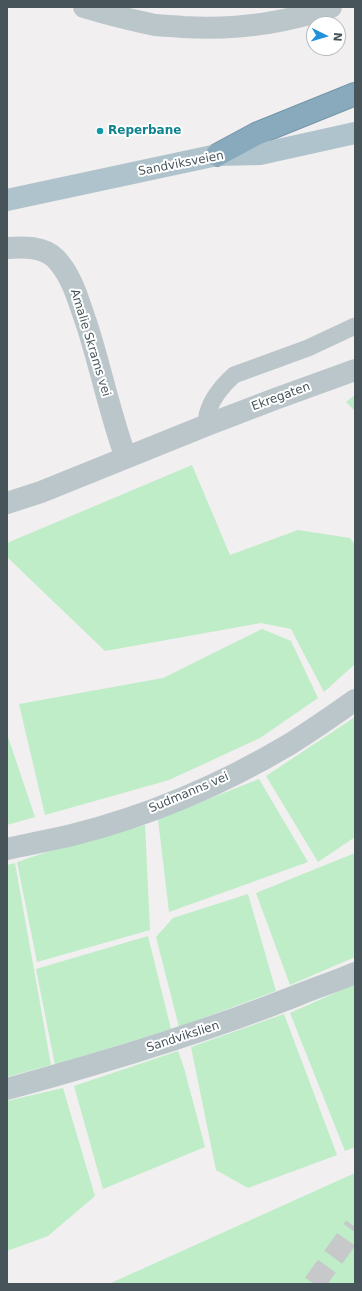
<!DOCTYPE html>
<style>
body{margin:0}
#map{position:relative;width:362px;height:1291px;overflow:hidden;background:#f1efef;font-family:"DejaVu Sans",sans-serif}
canvas{display:block}
.frame{position:absolute;inset:0;border:8px solid #47555b;pointer-events:none}
.north{position:absolute;left:306px;top:16px;width:40px;height:40px;box-sizing:border-box;background:#fff;border:1px solid #b5bbbd;border-radius:50%;rotate:95deg;font-size:11px;font-weight:700;line-height:16px;text-align:center;color:#47555b}
.north::after{content:'';display:block;margin:auto;width:14px;height:18px;background:#2091da;clip-path:polygon(50% 0,100% 100%,50% 72%,0 100%)}
</style>
<div id="map">
<canvas width="362" height="1291"></canvas>
<div class="frame"></div>
<div class="north">N</div>
</div>
<script>
const ctx = document.querySelector('canvas').getContext('2d');
ctx.lineJoin = 'round';
function fillPath(path, color) {
  ctx.fillStyle = color;
  ctx.fill(path, 'evenodd');
}
function stroke(path, color, width, dash) {
  ctx.strokeStyle = color;
  ctx.lineWidth = width;
  ctx.lineCap = dash ? 'butt' : 'round';
  ctx.setLineDash(dash || []);
  ctx.stroke(path);
}
function write(font, color, halo, rows, align = 'center') {
  ctx.font = font + ' "DejaVu Sans",sans-serif';
  ctx.lineWidth = 4;
  ctx.setLineDash([]);
  ctx.textBaseline = 'middle';
  ctx.strokeStyle = halo;
  ctx.fillStyle = color;
  for (const [text, x, y, turn = 0] of rows) {
    ctx.save();
    ctx.translate(x, y);
    ctx.rotate((+turn || 0) * Math.PI / 180);
    ctx.textAlign = isNaN(turn) ? turn : align;
    if (halo) ctx.strokeText(text, 0, 0);
    ctx.fillText(text, 0, 0);
    ctx.restore();
  }
}
const green = new Path2D(`
 M355,395V411L346,402Z
 M192,465L230,555L298,530L350,538L355,545V664L324,692L291,629L261,623L105,651L7,557V543Z
 M262,629L291,641L318,698L260,738L169,780L45,815L19,704L163,678Z
 M355,717V837L318,862L266,776Z
 M7,734L35,817L7,825Z
 M259,779L308,862L169,912L158,819Z
 M145,825L150,930L37,962L17,862L83,840Z
 M355,853V957L290,985L256,893Z
 M15,863L51,1065L7,1077V865Z
 M248,894L276,991L179,1027L156,937L173,918Z
 M148,936L171,1029L55,1065L36,969Z
 M355,984V1147L345,1151L290,1013Z
 M284,1014L337,1155L248,1188L216,1170L191,1047Z
 M178,1051L184,1068L205,1147L103,1189L74,1086Z
 M63,1088L95,1196L48,1236L7,1251V1101Z
 M355,1173V1284H108L111,1283Z`);
const highwayTunnel = new Path2D(`
 M314,1284L355,1227`);
const lane = new Path2D(`
 M207,425C207,421 206,416 208,412C212,398 223,385 234,375L308,348L355,326`);
const street = new Path2D(`
 M84,7C107,14 131,20 155,25C164,26 173,26 183,27C233,30 282,24 331,7
 M7,248C23,247 44,246 56,259C73,277 79,303 87,325C101,369 110,414 126,458
 M7,503L41,492L207,425L275,399L355,370
 M7,849C29,844 51,840 72,835C148,816 223,784 290,744C312,730 334,715 355,700
 M7,1089C106,1062 203,1033 298,995C317,987 337,981 355,973`);
const primary = new Path2D(`
 M7,200L217,155L260,154L355,133`);
const highway = new Path2D(`
 M217,155L256,134L355,94`);
const markers = [
 [100,131,4,"#0f9aa8"]
];
const cultureNames = [
 ["Reperbane",108,131]
];
const streetNames = [
 ["Sandviksveien",181,164,-11],
 ["Amalie Skrams vei",90,343,73],
 ["Ekregaten",281,397,-20],
 ["Sudmanns vei",189,793,-23],
 ["Sandvikslien",183,1037,-18]
];
fillPath(green, '#beedc8');
stroke(highwayTunnel, '#c6c8ca', 22, [22, 11]);
stroke(highway, '#7395a7', 24);
stroke(lane, '#bbc6cb', 17);
stroke(street, '#bbc6cb', 22);
stroke(primary, '#afc3cc', 22);
stroke(highway, '#88aabc', 22);
for (const [x, y, r, color] of markers) {
  const dot = new Path2D();
  dot.arc(x, y, r, 0, 2 * Math.PI);
  ctx.fillStyle = color;
  ctx.fill(dot);
  stroke(dot, '#fff', 1.5);
}
write('bold 12px', '#0d838f', '#fff', cultureNames, 'left');
write('12px', '#47555b', '#fff', streetNames);
</script>
